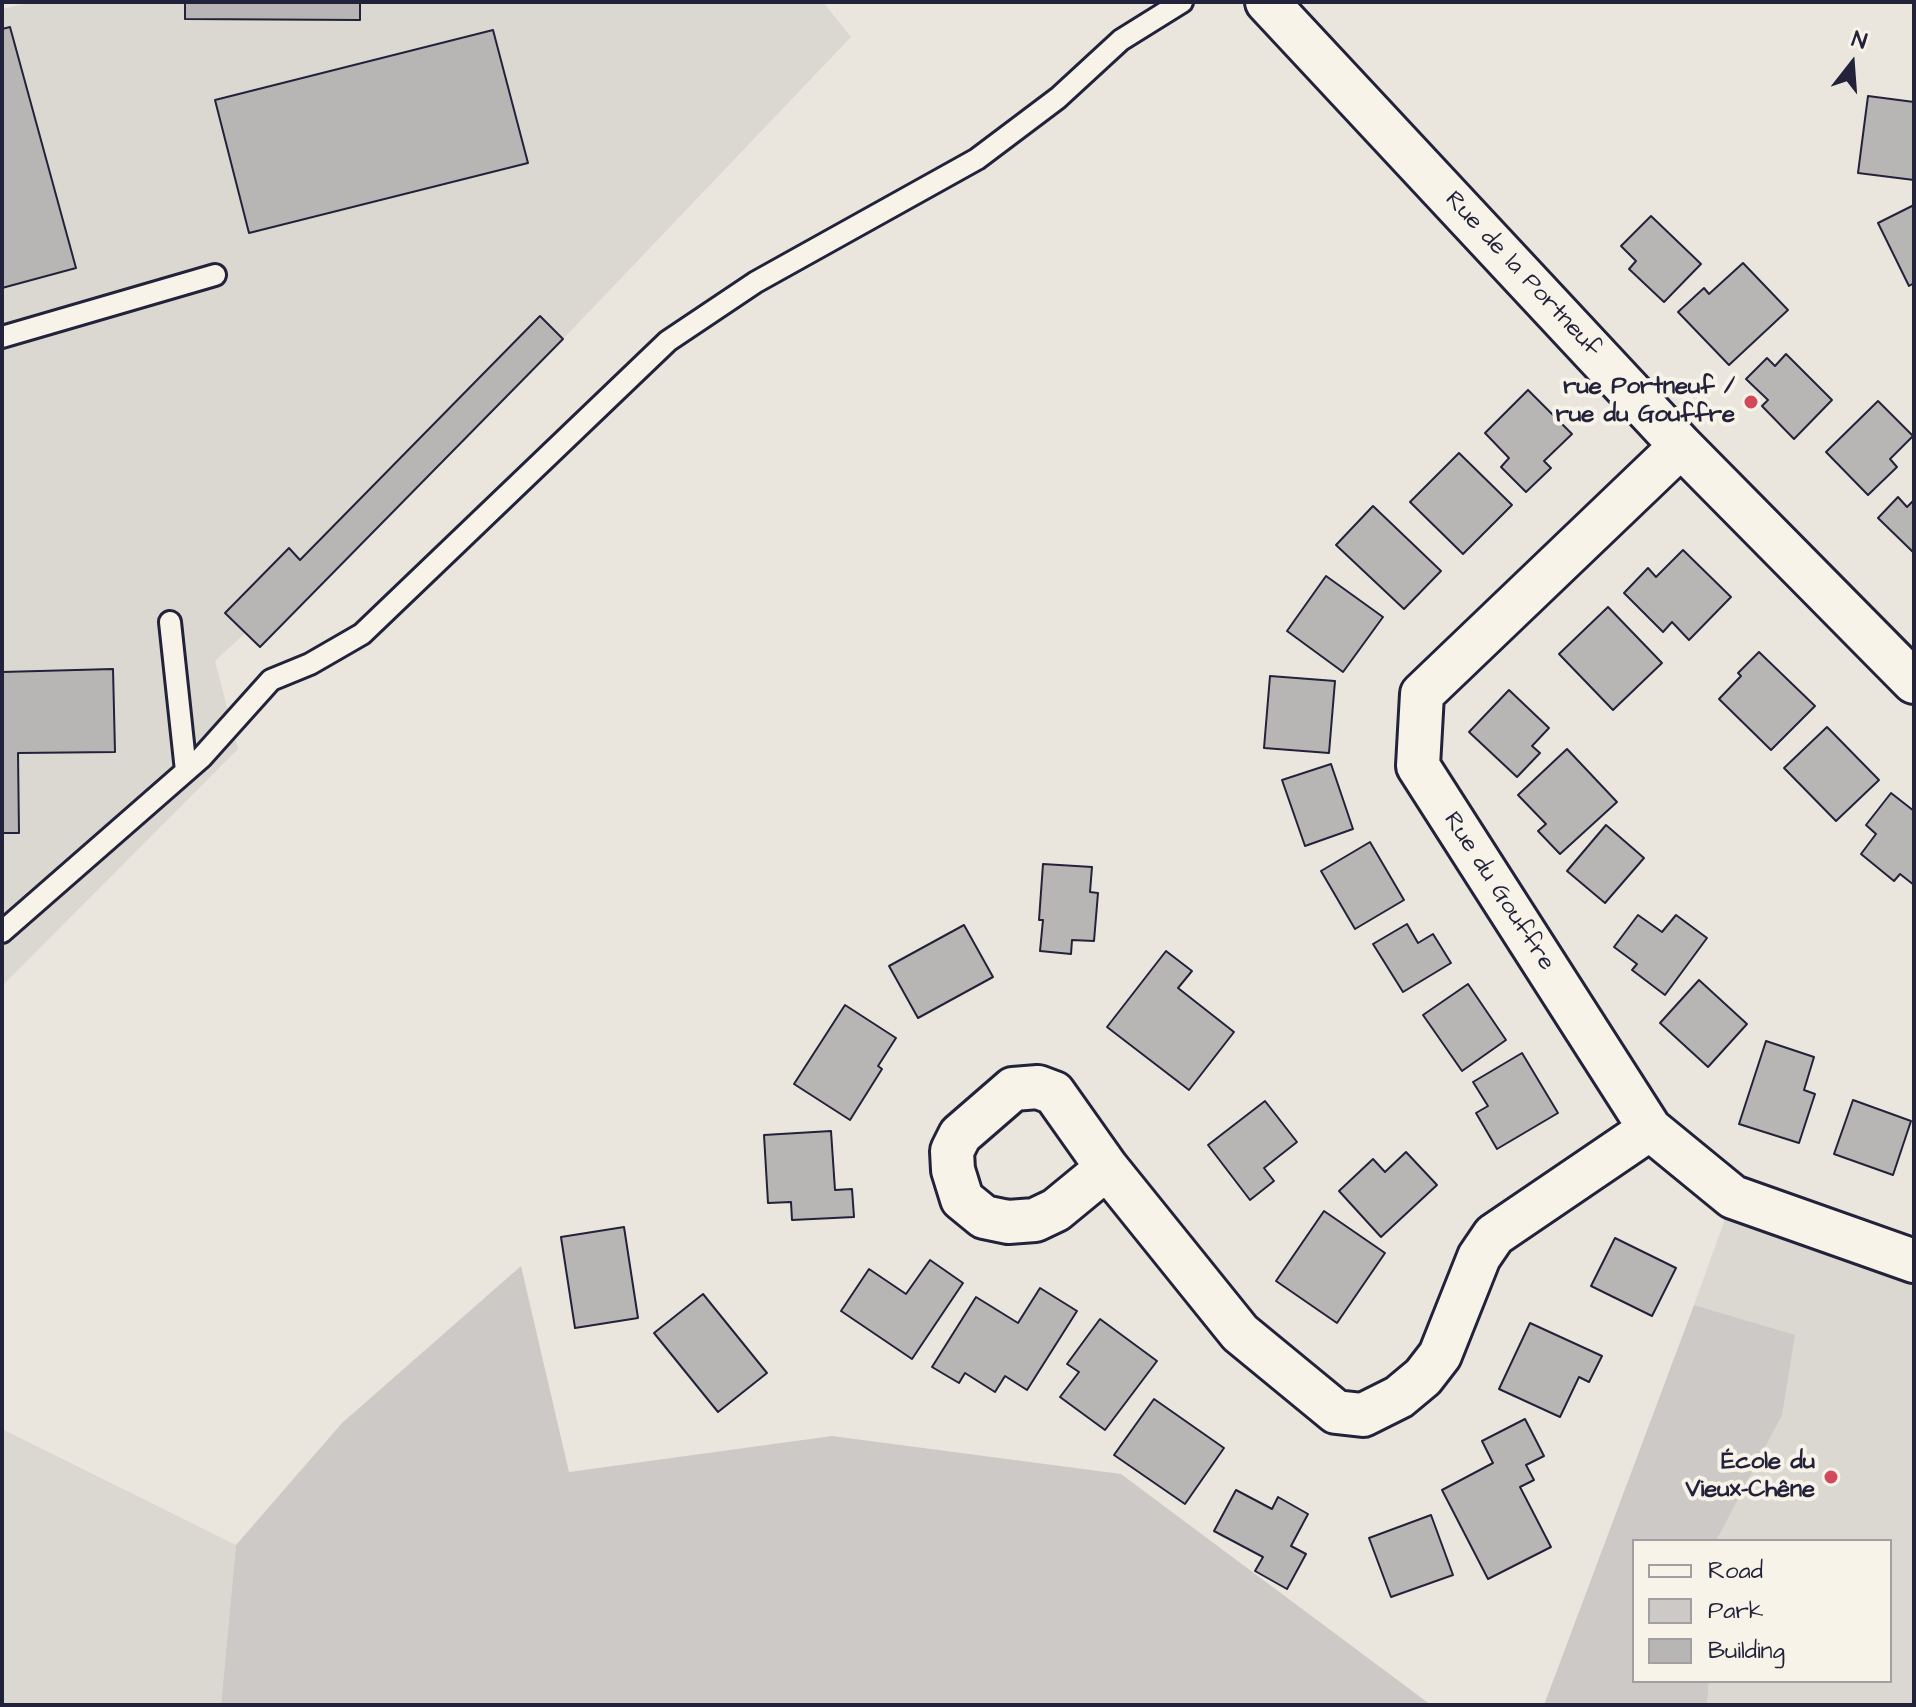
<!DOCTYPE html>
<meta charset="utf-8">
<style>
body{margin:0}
#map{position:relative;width:1916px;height:1707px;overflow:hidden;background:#eae6de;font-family:"Architects Daughter",sans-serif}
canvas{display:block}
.frame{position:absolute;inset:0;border:4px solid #22223b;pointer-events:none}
.legend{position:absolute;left:1632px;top:1539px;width:260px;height:144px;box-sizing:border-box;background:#f7f3e8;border:2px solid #a29fa3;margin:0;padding:10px 14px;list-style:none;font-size:24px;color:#22223b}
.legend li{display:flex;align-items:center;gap:16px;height:40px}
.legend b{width:40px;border:2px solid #a29fa3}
.north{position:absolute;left:1812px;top:24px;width:80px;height:80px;-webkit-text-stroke:6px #f7f3e8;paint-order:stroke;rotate:17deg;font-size:22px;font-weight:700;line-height:32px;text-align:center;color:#22223b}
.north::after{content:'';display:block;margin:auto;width:28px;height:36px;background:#22223b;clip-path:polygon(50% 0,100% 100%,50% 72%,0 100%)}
</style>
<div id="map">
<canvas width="1916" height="1707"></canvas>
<div class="frame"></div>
<ul class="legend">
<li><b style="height:10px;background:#f7f3e8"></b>Road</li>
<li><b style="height:22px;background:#cdc9c6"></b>Park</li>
<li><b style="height:22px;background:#b8b6b5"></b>Building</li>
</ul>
<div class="north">N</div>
</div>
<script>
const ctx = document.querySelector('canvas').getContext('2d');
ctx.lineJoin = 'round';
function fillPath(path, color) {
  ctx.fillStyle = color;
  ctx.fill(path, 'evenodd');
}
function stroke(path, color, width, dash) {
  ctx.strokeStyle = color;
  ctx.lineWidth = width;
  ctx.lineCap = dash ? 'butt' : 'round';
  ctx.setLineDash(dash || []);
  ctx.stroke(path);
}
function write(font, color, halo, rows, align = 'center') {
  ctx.font = font + ' "Architects Daughter",sans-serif';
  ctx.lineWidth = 8;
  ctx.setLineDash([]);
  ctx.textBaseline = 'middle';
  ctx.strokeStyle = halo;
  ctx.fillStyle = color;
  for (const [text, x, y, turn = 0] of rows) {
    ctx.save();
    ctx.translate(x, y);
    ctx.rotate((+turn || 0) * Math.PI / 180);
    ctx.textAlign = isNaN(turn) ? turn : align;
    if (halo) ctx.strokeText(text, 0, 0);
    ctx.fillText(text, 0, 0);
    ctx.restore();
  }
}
const built = new Path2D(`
 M33,2H823L851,37L565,337L215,661L238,749L2,986V9Z
 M1733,1197L1914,1261V1705H1707L1709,1681H1890V1541H1716L1795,1336L1694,1305Z
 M2,1429L236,1545L221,1705H2Z`);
const green = new Path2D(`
 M521,1266L569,1472L832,1436L1121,1474L1431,1705H221L236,1545L342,1423Z
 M1694,1305L1795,1335L1782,1415L1716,1541H1634V1681H1709L1707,1705H1544Z`);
const building = new Path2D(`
 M185,2H360V20L185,19Z
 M10,27L76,268L2,288V29Z
 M493,30L528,163L249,233L215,100Z
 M1868,96L1914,102V180L1858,173Z
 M1914,205V283L1909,286L1878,223Z
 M1651,216L1701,264L1664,302L1629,269L1636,261L1621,246Z
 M1743,263L1788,310L1729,365L1678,312L1704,288L1709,294Z
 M540,316L563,339L260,647L225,613L289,548L300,560Z
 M1786,354L1832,400L1794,439L1762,406L1768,400L1746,379L1767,358L1775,366Z
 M1528,390L1572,434L1544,461L1551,468L1526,492L1501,467L1509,458L1485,433Z
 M1878,401L1913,436L1890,459L1897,467L1868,495L1826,452Z
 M1459,453L1512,505L1463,554L1410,502Z
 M1898,497L1907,507L1914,500V553L1878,518Z
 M1373,506L1441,571L1404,609L1336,545Z
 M1683,550L1731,597L1689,640L1672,622L1663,632L1624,593L1648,568L1656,577Z
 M1326,576L1383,617L1343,672L1287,631Z
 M1608,607L1662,663L1613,710L1559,654Z
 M1759,652L1815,706L1771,750L1719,699L1741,676L1738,673Z
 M113,669L115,752L18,753L19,833H2V672Z
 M1270,676L1335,681L1329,753L1264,748Z
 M1509,690L1549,728L1532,746L1540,753L1517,777L1469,732Z
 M1827,727L1879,780L1836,821L1784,768Z
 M1567,749L1617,802L1560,854L1538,831L1546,824L1518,795Z
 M1331,764L1353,829L1305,846L1282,780Z
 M1891,793L1914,811V885L1900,874L1894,881L1861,854L1876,834L1866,825Z
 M1606,825L1644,858L1605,903L1567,871Z
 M1370,842L1404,900L1355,929L1321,871Z
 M1043,864L1092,867L1090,892L1098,893L1094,941L1072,940L1071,954L1040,951L1043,920H1039Z
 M1638,915L1662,932L1676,915L1707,938L1665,995L1632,970L1637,964L1614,947Z
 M1407,924L1418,943L1433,934L1451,963L1403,992L1373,944Z
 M964,925L993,977L918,1018L889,966Z
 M1166,951L1192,971L1178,988L1234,1032L1189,1090L1107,1027Z
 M1699,980L1747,1024L1708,1067L1660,1023Z
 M1468,984L1506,1040L1462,1071L1423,1015Z
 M845,1005L896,1038L878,1066L882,1069L850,1120L794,1084Z
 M1766,1041L1814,1057L1804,1090L1815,1094L1799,1143L1739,1124Z
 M1522,1053L1558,1113L1497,1149L1476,1113L1488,1106L1473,1082Z
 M1853,1100L1911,1121L1893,1175L1834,1154Z
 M1265,1101L1297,1142L1264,1168L1274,1181L1250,1200L1208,1145Z
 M831,1131L835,1190L852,1189L854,1217L792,1220L791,1202L768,1203L764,1135Z
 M1406,1152L1437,1185L1381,1237L1339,1191L1373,1159L1385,1172Z
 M1324,1211L1385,1253L1337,1323L1276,1281Z
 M624,1227L638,1318L575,1328L561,1237Z
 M1615,1238L1676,1268L1652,1316L1591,1286Z
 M930,1260L963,1283L912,1359L841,1311L869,1269L906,1294Z
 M1040,1288L1077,1311L1027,1390L1005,1376L995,1392L965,1373L959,1383L932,1367L976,1297L1018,1323Z
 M703,1294L767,1373L718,1412L654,1333Z
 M1100,1319L1157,1361L1105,1430L1060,1397L1079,1372L1067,1364Z
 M1530,1323L1602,1356L1589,1382L1579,1377L1560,1417L1499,1389Z
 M1154,1399L1224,1448L1185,1504L1114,1455Z
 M1525,1419L1544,1456L1526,1465L1534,1480L1520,1487L1551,1547L1488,1579L1442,1490L1493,1463L1482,1441Z
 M1236,1490L1272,1509L1278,1497L1308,1514L1291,1546L1306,1554L1287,1589L1255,1571L1263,1557L1214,1531Z
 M1431,1515L1453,1575L1391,1597L1369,1538Z`);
const service = new Path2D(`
 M2,337L215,275
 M170,622L186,771
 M2,932L201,758L271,680L310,664L362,634L668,341L756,282L977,159L1058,98L1121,40L1182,2`);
const minor = new Path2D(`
 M1267,2L1681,446L1914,682
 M1681,446L1422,694L1418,766L1650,1129L1733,1197L1914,1261
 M1107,1168L1056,1210L1035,1220L1008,1222L984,1217L962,1199L953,1170L952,1151L960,1135L1013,1089L1038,1087L1054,1093L1107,1168L1240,1333L1336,1412L1363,1415L1399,1397L1423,1377L1440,1355L1479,1257L1494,1235L1650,1129`);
const markers = [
 [1751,402,8,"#d1495b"],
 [1831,1477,8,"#d1495b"]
];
const streetNames = [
 ["Rue de la Portneuf",1522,275,47],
 ["Rue du Gouffre",1498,892,57]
];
const poiNames = [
 ["rue Portneuf /",1735,388],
 ["rue du Gouffre",1735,416],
 ["École du",1815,1463],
 ["Vieux-Chêne",1815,1491]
];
fillPath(built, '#dbd8d2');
fillPath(green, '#cdc9c6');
fillPath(building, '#b8b6b5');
stroke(building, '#22223b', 2);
stroke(service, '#22223b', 26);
stroke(minor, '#22223b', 48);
stroke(service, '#f7f3e8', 20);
stroke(minor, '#f7f3e8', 42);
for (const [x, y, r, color] of markers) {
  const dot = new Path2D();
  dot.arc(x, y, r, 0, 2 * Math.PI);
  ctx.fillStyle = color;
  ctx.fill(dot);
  stroke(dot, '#f7f3e8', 3);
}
write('24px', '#22223b', '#f7f3e8', streetNames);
write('bold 24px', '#22223b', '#f7f3e8', poiNames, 'right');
</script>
